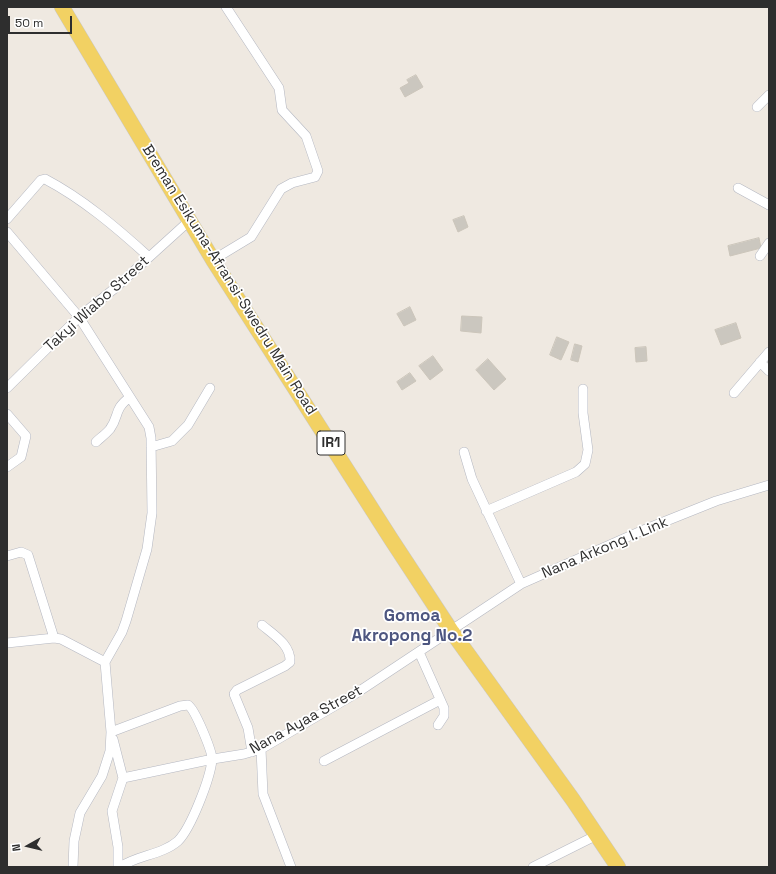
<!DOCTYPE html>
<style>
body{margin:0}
#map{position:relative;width:776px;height:874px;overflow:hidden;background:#efe9e1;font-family:"Space Grotesk",sans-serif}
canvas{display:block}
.frame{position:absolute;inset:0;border:8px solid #2e2e2e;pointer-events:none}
.north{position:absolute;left:8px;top:826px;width:40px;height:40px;-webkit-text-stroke:3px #fff;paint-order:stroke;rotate:262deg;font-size:11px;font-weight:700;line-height:16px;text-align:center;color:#2e2e2e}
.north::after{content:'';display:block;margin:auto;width:14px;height:18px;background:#2e2e2e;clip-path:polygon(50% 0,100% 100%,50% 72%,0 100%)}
.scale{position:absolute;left:8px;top:16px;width:64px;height:18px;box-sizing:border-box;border:2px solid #2e2e2e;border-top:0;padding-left:5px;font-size:12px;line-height:14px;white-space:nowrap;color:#2e2e2e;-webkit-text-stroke:3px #fff;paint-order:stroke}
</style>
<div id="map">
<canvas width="776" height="874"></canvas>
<div class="frame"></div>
<div class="north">N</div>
<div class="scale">50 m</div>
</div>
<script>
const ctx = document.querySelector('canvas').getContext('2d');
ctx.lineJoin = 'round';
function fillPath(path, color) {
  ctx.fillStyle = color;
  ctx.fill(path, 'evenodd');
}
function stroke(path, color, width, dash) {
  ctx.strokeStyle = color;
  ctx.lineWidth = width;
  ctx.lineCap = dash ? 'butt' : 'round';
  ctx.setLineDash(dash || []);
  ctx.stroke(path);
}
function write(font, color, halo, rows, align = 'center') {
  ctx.font = font + ' "Space Grotesk",sans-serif';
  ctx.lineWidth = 3.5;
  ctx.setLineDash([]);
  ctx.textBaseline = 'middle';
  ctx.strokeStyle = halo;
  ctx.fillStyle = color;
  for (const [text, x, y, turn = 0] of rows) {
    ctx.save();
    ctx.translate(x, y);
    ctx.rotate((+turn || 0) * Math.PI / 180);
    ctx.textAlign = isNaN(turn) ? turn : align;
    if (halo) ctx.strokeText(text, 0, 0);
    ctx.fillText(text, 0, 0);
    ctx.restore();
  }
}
const building = new Path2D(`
 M416,75L423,87L405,97L400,88L409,83L407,80Z
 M464,216L468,227L458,232L453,220Z
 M759,238L761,248L730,256L728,246Z
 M410,307L416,320L404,326L397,314Z
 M462,316L482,317L481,333L461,331Z
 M736,323L741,338L721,345L715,330Z
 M557,337L569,342L561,360L550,355Z
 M575,344L582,346L578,362L571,360Z
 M646,347L647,361L636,362L635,348Z
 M433,356L443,370L430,380L419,366Z
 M488,359L506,379L494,390L476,370Z
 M410,373L416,381L402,390L397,382Z`);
const minor = new Path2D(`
 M757,107L769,95
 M738,188L769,205
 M7,219L41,180L45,179C83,199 117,228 149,257
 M7,232L79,317L149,427L151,438L152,513L147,549L126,621L122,632L105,662L111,732L110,751L102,776L80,813L74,841L73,867
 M760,256L769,243
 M213,260L251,237L281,189L292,183L315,177L318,171L306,136L282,110L279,88L226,7
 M760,362L769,371
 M7,388L79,317L114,289L189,221
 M734,393L769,352
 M7,414L26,436L21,457L7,467
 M96,442C100,438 106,434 110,429C120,415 113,410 130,397
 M151,447L172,441L188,425L210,388
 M464,452L472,479L521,584
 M486,511L576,472L585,464L588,450L583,413V389
 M7,556L21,552L28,555L54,638
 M7,643L54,638L61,639L105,662
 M419,652L444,708V716L438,725
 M111,732L180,706L188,705C195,709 213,753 212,760C210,779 191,828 178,841C162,855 137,855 120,867
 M113,739L123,778L112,811L118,847V867
 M261,749L263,794L291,867
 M252,752L248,728L234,694L237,690L285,666L290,662C291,645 274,635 262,625
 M324,761L440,700
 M123,778L213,759L244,754L261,749L355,694L521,584L641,531L716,501L769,485
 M533,867L597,835`);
const primary = new Path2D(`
 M62,7L213,260L391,539L452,632L573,800L618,867`);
const shields = [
 [331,443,28]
];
const shieldNames = [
 ["IR1",331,443]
];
const streetNames = [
 ["Breman Esikuma-Afransi-Swedru Main Road",229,280,58],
 ["Takyi Wiabo Street",97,304,-42],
 ["Nana Arkong I. Link",605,548,-23],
 ["Nana Ayaa Street",306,720,-29]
];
const quarterNames = [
 ["Gomoa",412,616],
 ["Akropong No.2",412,636]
];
fillPath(building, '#cbc7bf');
stroke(building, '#cbc5ba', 1);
stroke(minor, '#b4b7c1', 10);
stroke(primary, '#c9c9c9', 16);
stroke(minor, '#fff', 9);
stroke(primary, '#f2d163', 15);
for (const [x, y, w] of shields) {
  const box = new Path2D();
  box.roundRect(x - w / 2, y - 12, w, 24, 3);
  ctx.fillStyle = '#fff';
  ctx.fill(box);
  stroke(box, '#2e2e2e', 1);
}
write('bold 14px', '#2e2e2e', null, shieldNames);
write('15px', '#2e2e2e', '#fff', streetNames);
write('bold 17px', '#4d5680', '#fff', quarterNames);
</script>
